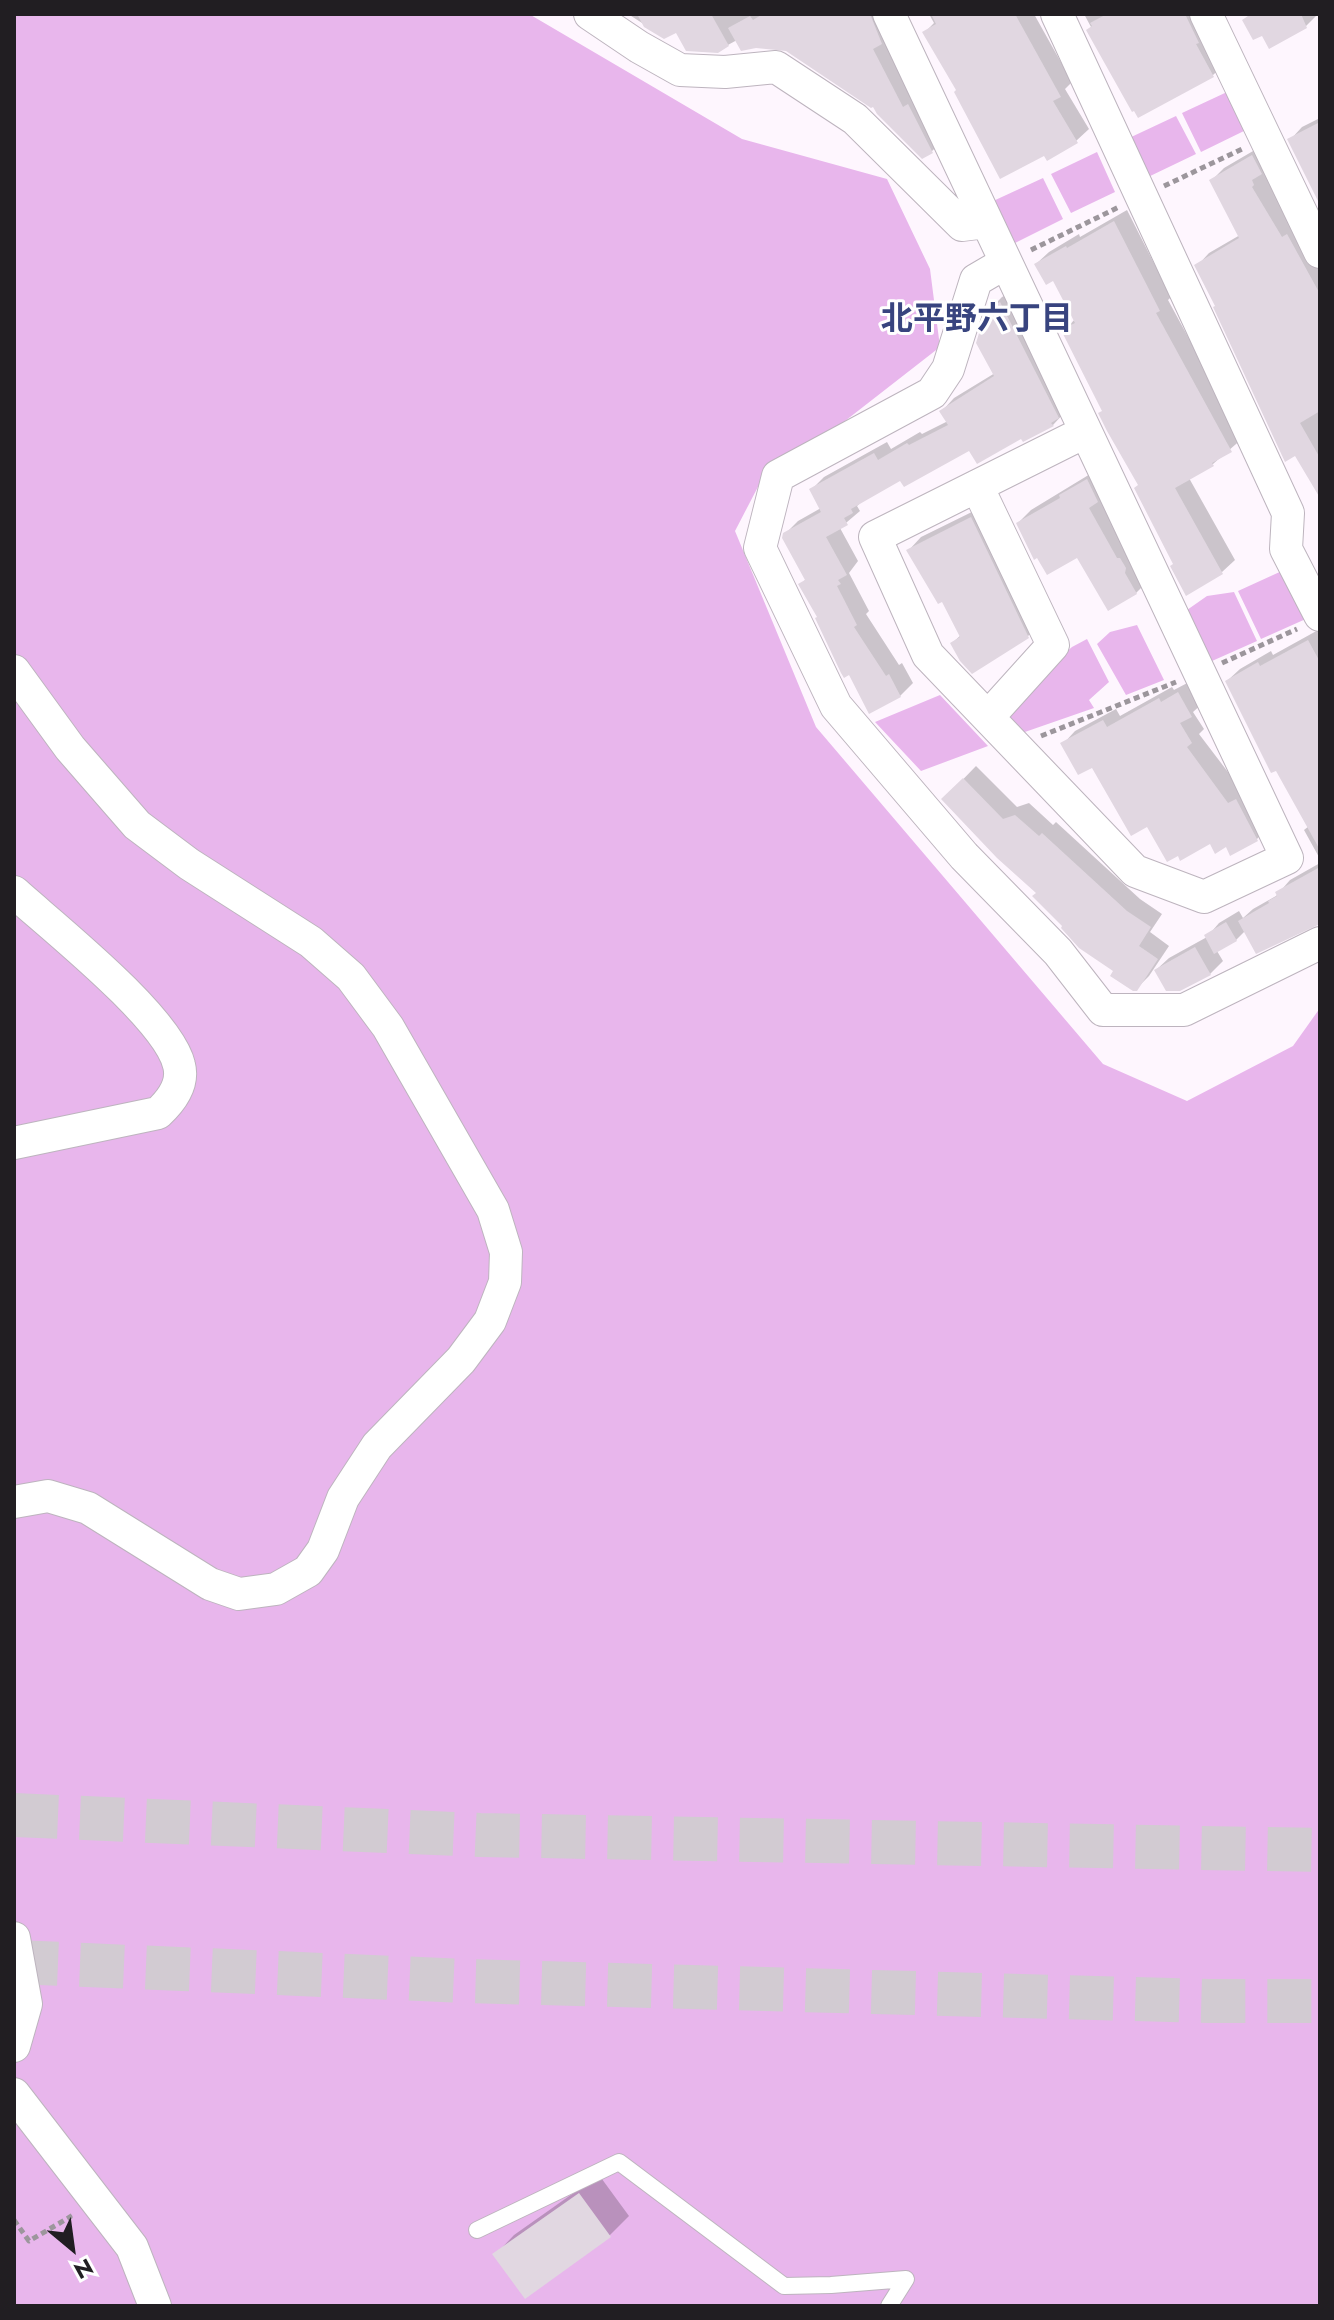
<!DOCTYPE html>
<meta charset="utf-8">
<style>
body{margin:0}
#map{position:relative;width:1334px;height:2320px;overflow:hidden;background:#fef6fe;font-family:Jost,sans-serif}
canvas{display:block}
.frame{position:absolute;inset:0;border:16px solid #211e22;pointer-events:none}
.north{position:absolute;left:32px;top:2208px;width:80px;height:80px;-webkit-text-stroke:6px #fff;paint-order:stroke;rotate:151deg;font-size:22px;font-weight:700;line-height:32px;text-align:center;color:#211e22}
.north::after{content:'';display:block;margin:auto;width:28px;height:36px;background:#211e22;clip-path:polygon(50% 0,100% 100%,50% 72%,0 100%)}
</style>
<div id="map">
<canvas width="1334" height="2320"></canvas>
<div class="frame"></div>
<div class="north">N</div>
</div>
<script>
const ctx = document.querySelector('canvas').getContext('2d');
ctx.lineJoin = 'round';
function fillPath(path, color) {
  ctx.fillStyle = color;
  ctx.fill(path, 'evenodd');
}
function stroke(path, color, width, dash) {
  ctx.strokeStyle = color;
  ctx.lineWidth = width;
  ctx.lineCap = dash ? 'butt' : 'round';
  ctx.setLineDash(dash || []);
  ctx.stroke(path);
}
function write(font, color, halo, rows, align = 'center') {
  ctx.font = font + ' Jost,"Noto Sans JP",sans-serif';
  ctx.lineWidth = 6;
  ctx.setLineDash([]);
  ctx.textBaseline = 'middle';
  ctx.strokeStyle = halo;
  ctx.fillStyle = color;
  for (const [text, x, y, turn = 0] of rows) {
    ctx.save();
    ctx.translate(x, y);
    ctx.rotate((+turn || 0) * Math.PI / 180);
    ctx.textAlign = isNaN(turn) ? turn : align;
    if (halo) ctx.strokeText(text, 0, 0);
    ctx.fillText(text, 0, 0);
    ctx.restore();
  }
}
const green = new Path2D(`
 M14,14H529L742,139L887,179L930,269L940,347L845,421L761,481L735,531L816,727L1103,1064L1187,1101L1293,1046L1320,1008V2306H14Z
 M1227,92L1246,130L1201,152L1182,113Z
 M1176,116L1196,154L1146,178L1127,139Z
 M1097,152L1115,192L1071,213L1051,174Z
 M1043,178L1063,219L1013,244L991,202Z
 M1284,570L1308,618L1261,639L1238,591Z
 M1234,592L1257,641L1212,661L1187,610L1207,596Z
 M1137,625L1164,680L1126,695L1097,644L1110,632Z
 M1087,639L1109,682L1089,700L1094,708L1022,733L1008,719L1009,702L1072,647Z
 M940,695L988,746L921,771L875,722Z`);
const shadow = new Path2D(`
 M628,14H886L945,139L932,151L923,156L874,104L787,49L737,40L717,51L676,30L664,37Z
 M929,14H1034L1072,82L1065,89L1089,129L1076,141L958,90L925,32L934,23Z
 M1084,14H1203L1226,63L1213,75L1139,116Z
 M1251,14H1318L1306,26L1263,33L1244,20Z
 M1320,118V203L1290,140L1302,127Z
 M1265,144L1264,173L1320,262V494L1197,266L1209,253L1240,235L1211,181L1224,168Z
 M1127,210L1171,297L1168,300L1243,438L1213,464L1189,478L1235,560L1222,572L1175,564L1140,485L1064,331L1075,319L1053,278L1036,264L1049,252L1079,234L1080,237Z
 M1013,291L1065,412L1053,425L1022,436L970,448L901,478L865,499L857,506L860,511L840,528L858,561L849,573L869,611L866,614L899,665L902,663L913,683L900,696L801,584L806,579L785,534L798,521L821,508L811,490L824,477L887,442L891,449L920,432L922,434L948,421L942,411L954,398L995,373L982,331L989,324V310L1002,297Z
 M1100,468L1149,580L1136,593L1078,556L1018,523L1031,510Z
 M984,506L1040,624L1027,637L952,643L961,635L943,599L909,550L921,537Z
 M1320,629V859L1304,830L1309,826L1227,681L1240,669L1271,651L1273,655Z
 M1191,681L1203,703L1193,712L1204,729L1199,734L1269,826L1257,839L1227,845L1148,824L1093,765L1063,744L1075,731L1116,709L1120,716L1172,687L1174,690Z
 M976,766L1017,807L1029,803L1053,825L1056,822L1140,899L1162,914L1150,932L1169,946L1149,976L1136,989L944,799Z
 M1320,863V923L1245,931L1236,940L1217,951L1223,961L1210,974L1156,970L1169,958L1207,937L1219,923L1239,911L1243,918L1253,909L1276,896L1290,880Z
 M599,2175L629,2216L610,2235L495,2255L514,2235Z`);
const building = new Path2D(`
 M637,14H711L729,46L718,53L686,51L676,33L664,39L644,27Z
 M763,14H870L882,44L873,49L903,107L908,104L933,153L922,159L877,114L873,107L871,108L786,51L756,48L741,51L728,28L750,16L753,20Z
 M931,14H1015L1061,97L1053,101L1078,143L1047,161L1044,156L1000,179L954,92L956,90L922,32L936,24Z
 M1107,14H1185L1199,43L1196,44L1214,77L1138,118L1134,111L1132,112L1086,30L1092,26L1090,23Z
 M1251,14H1301L1307,28L1269,49L1262,36L1253,40L1242,20Z
 M1320,122V205L1287,139Z
 M1252,155L1262,174L1252,180L1254,185L1252,187L1282,237L1287,234L1320,294V411L1300,423L1320,458V498L1295,456L1285,462L1213,307L1215,306L1194,265L1239,238L1209,180Z
 M1114,221L1160,311L1156,313L1232,452L1212,463L1214,466L1175,488L1223,574L1186,596L1170,566L1173,564L1134,488L1138,485L1107,431L1098,413L1102,411L1061,330L1075,323L1053,281L1046,285L1034,264L1066,246L1067,248Z
 M1000,302L1059,418L1051,423L1054,426L1023,442L1021,439L977,464L969,451L904,487L900,481L851,509L853,513L844,518L848,525L826,537L847,575L838,580L841,584L837,586L857,625L854,627L886,676L889,674L901,697L869,714L849,675L844,678L841,673L815,618L817,617L798,584L805,580L782,538L783,533L821,512L809,489L874,453L878,460L907,443L909,445L948,425L939,411L994,376L976,343L980,330L987,326L984,319L987,309Z
 M1087,479L1098,502L1089,508L1117,558H1120L1126,568L1125,573L1137,594L1108,611L1077,558L1047,575L1037,558L1034,560L1016,523L1060,498L1059,495Z
 M971,517L1029,638L972,674L960,661L950,643L960,637L942,602L938,604L906,550Z
 M1308,640L1320,662V850L1276,771L1271,773L1225,681L1258,662L1260,666Z
 M1178,692L1192,717L1180,723L1192,743L1187,747L1228,803L1236,799L1258,841L1230,856L1226,847L1215,854L1210,844L1180,861L1178,856L1167,862L1147,827L1131,836L1092,768L1078,775L1060,743L1103,720L1107,727L1159,698L1161,702Z
 M963,778L1003,819L1015,815L1039,836L1042,833L1127,911L1151,927L1139,946L1158,959L1137,991H1133L1110,976L1113,971L1079,948L1061,928L1062,926L1032,896L1036,893L997,858L941,799Z
 M1320,867V924L1256,954L1238,921L1269,903L1268,901L1277,896L1275,892Z
 M1226,922L1237,941L1214,954L1204,935Z
 M1195,947L1211,975L1180,991H1166L1154,970Z
 M579,2193L611,2237L525,2299L492,2254Z`);
const highwayTunnel = new Path2D(`
 M14,1815L480,1835L1320,1850
 M14,1962L467,1981L1208,2001H1320`);
const path = new Path2D(`
 M1164,186L1242,149
 M1031,250L1119,207
 M1222,663L1297,629
 M1041,736L1176,682
 M14,2220L29,2241L70,2217L68,2214`);
const lane = new Path2D(`
 M477,2230L619,2162L784,2286L831,2285L906,2279L889,2306`);
const street = new Path2D(`
 M590,14L639,47L680,70L725,72L776,67L855,119L962,225L986,222
 M889,14L1287,858L1204,897L1135,871L928,655L875,537L1085,432
 M1057,14L1288,513L1286,549L1320,615
 M1206,14L1320,252
 M1005,263L976,280L948,369L932,393L778,476L760,548L836,706L964,856L1058,952L1103,1010H1184L1320,943
 M977,486L1053,645L988,717
 M14,671L70,748L137,825L189,864L311,942L351,977L388,1027L493,1210L506,1252L505,1282L490,1321L461,1360L377,1446L343,1498L323,1550L308,1571L276,1589L239,1594L210,1584L88,1508L48,1496L14,1502
 M14,892C53,927 168,1018 179,1065C184,1084 171,1101 158,1113L14,1143
 M14,1938L26,2004L14,2046
 M14,2094L132,2247L155,2306`);
const neighbourhoodNames = [
 ["北平野六丁目",977,321]
];
fillPath(green, '#e8b6ec');
fillPath(shadow, '#0003');
fillPath(building, '#e1d7e1');
stroke(highwayTunnel, '#d2cbd2', 44, [44, 22]);
stroke(lane, '#bdb4be', 18);
stroke(street, '#bdb4be', 34);
stroke(path, '#9c969c', 5, [6, 4]);
stroke(lane, '#fff', 16);
stroke(street, '#fff', 32);
write('bold 32px', '#38447f', '#fff', neighbourhoodNames);
</script>
